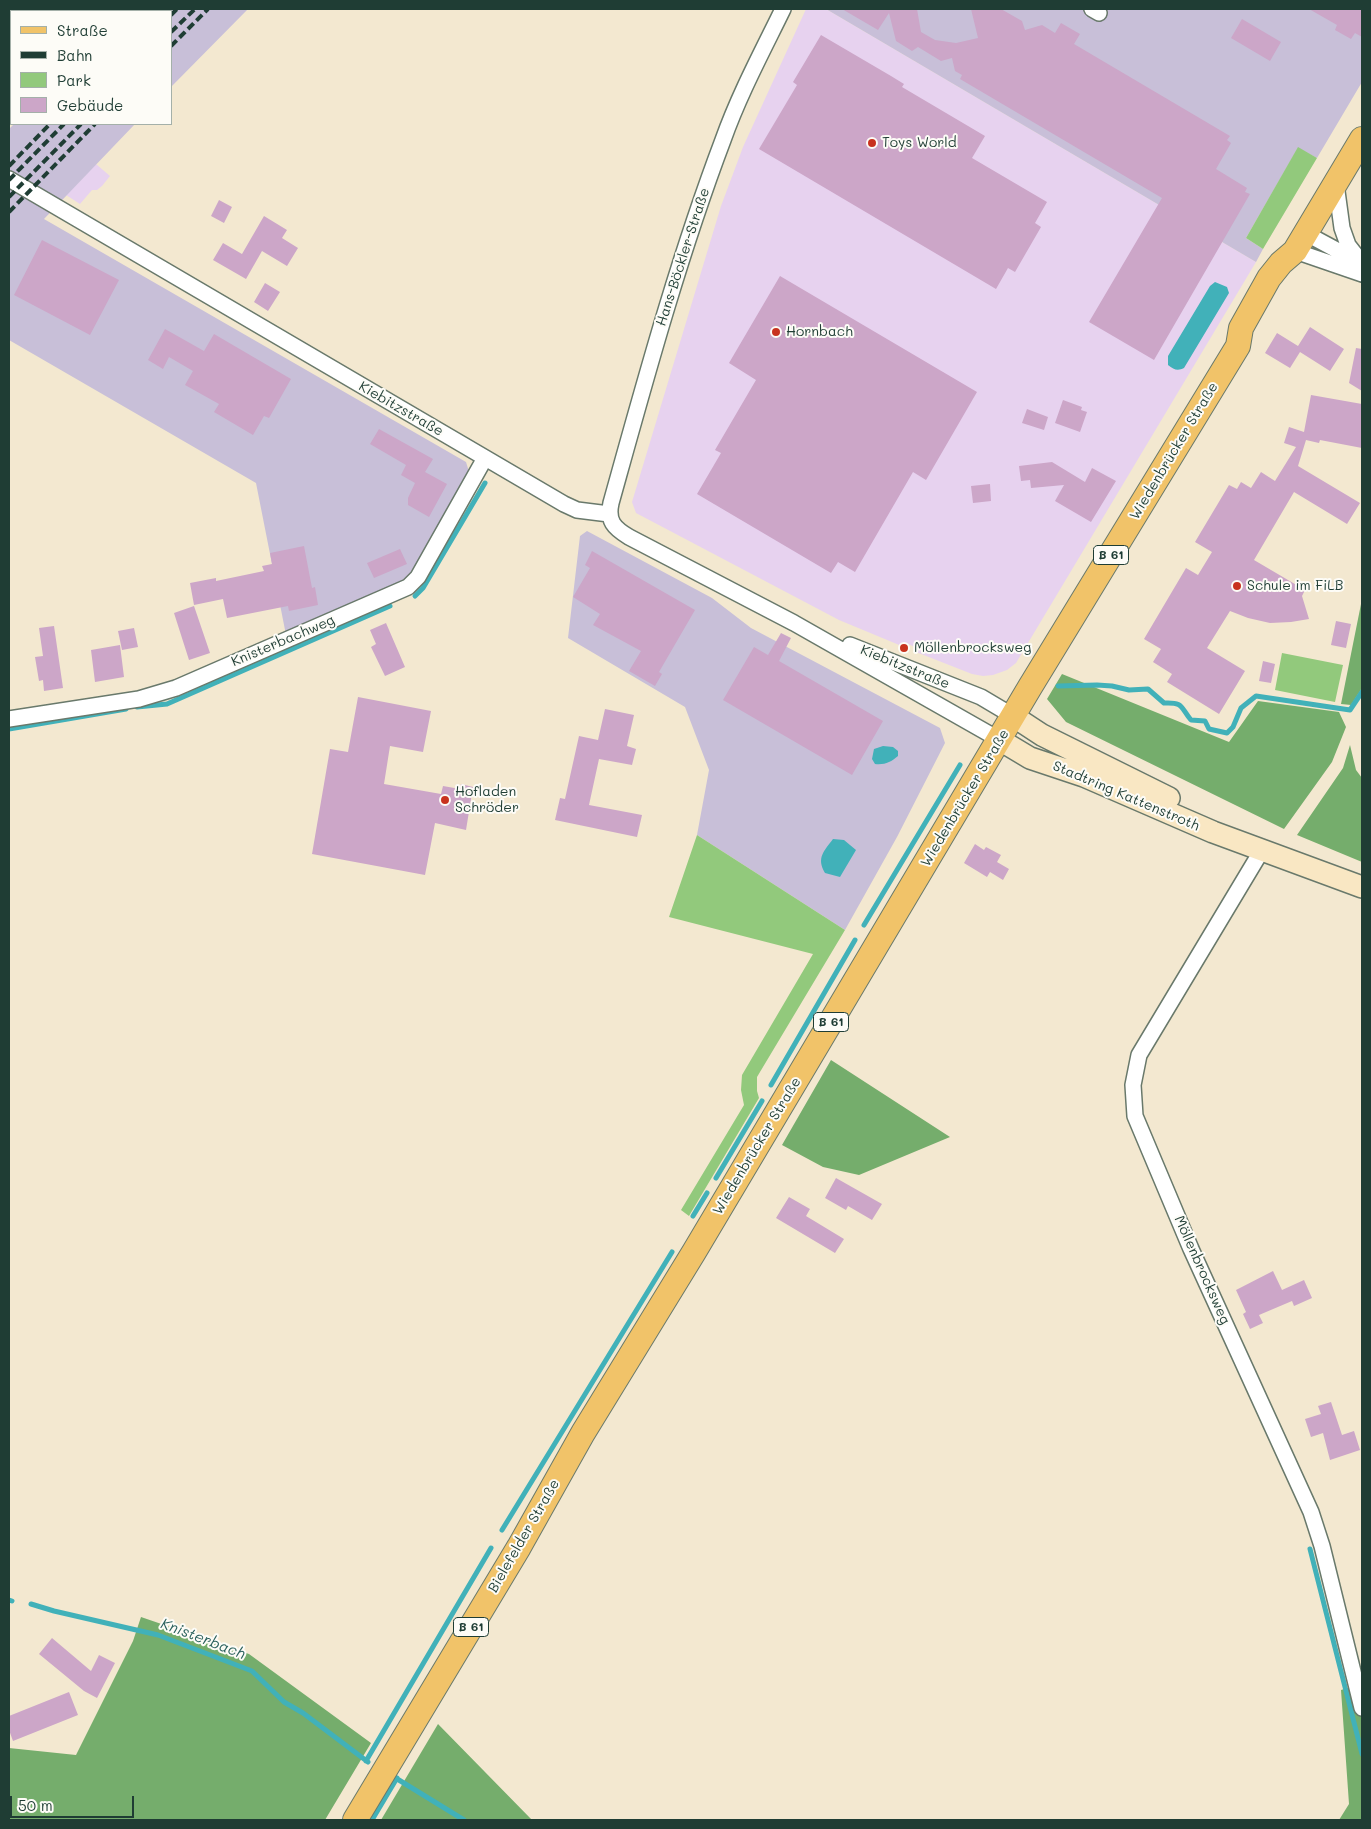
<!DOCTYPE html>
<meta charset="utf-8">
<style>
body{margin:0}
#map{position:relative;width:1371px;height:1829px;overflow:hidden;background:#f3e8d0;font-family:Mali,sans-serif}
canvas{display:block}
.frame{position:absolute;inset:0;border:10px solid #1f3d34;pointer-events:none}
.legend{position:absolute;left:10px;top:10px;width:162px;height:115px;box-sizing:border-box;background:#fdfcf7;border:1px solid #a4b0a9;margin:0;padding:6px 9px;list-style:none;font-size:15px;color:#1f3d34}
.legend li{display:flex;align-items:center;gap:10px;height:25px}
.legend b{width:25px;border:1px solid #a4b0a9}
.scale{position:absolute;left:10px;top:1796px;width:124px;height:22px;box-sizing:border-box;border:2px solid #1f3d34;border-top:0;padding-left:6px;font-size:15px;line-height:18px;white-space:nowrap;color:#1f3d34;-webkit-text-stroke:4px #fdfcf7;paint-order:stroke}
</style>
<div id="map">
<canvas width="1371" height="1829"></canvas>
<div class="frame"></div>
<ul class="legend">
<li><b style="height:6px;background:#f1c369"></b>Straße</li>
<li><b style="height:6px;background:#1f3d34"></b>Bahn</li>
<li><b style="height:14px;background:#92c97c"></b>Park</li>
<li><b style="height:14px;background:#cca6c8"></b>Gebäude</li>
</ul>
<div class="scale">50 m</div>
</div>
<script>
const ctx = document.querySelector('canvas').getContext('2d');
ctx.lineJoin = 'round';
function fillPath(path, color) {
  ctx.fillStyle = color;
  ctx.fill(path, 'evenodd');
}
function stroke(path, color, width, dash) {
  ctx.strokeStyle = color;
  ctx.lineWidth = width;
  ctx.lineCap = dash ? 'butt' : 'round';
  ctx.setLineDash(dash || []);
  ctx.stroke(path);
}
function write(font, color, halo, rows, align = 'center') {
  ctx.font = font + ' Mali,sans-serif';
  ctx.lineWidth = 4;
  ctx.setLineDash([]);
  ctx.textBaseline = 'middle';
  ctx.strokeStyle = halo;
  ctx.fillStyle = color;
  for (const [text, x, y, turn = 0] of rows) {
    ctx.save();
    ctx.translate(x, y);
    ctx.rotate((+turn || 0) * Math.PI / 180);
    ctx.textAlign = isNaN(turn) ? turn : align;
    if (halo) ctx.strokeText(text, 0, 0);
    ctx.fillText(text, 0, 0);
    ctx.restore();
  }
}
const built = new Path2D(`
 M806,9H826L1256,262L1016,663L1007,670L993,675L983,676L972,674L916,652L917,648L906,643L904,647L839,620L636,513L632,502L721,206L743,147Z
 M96,164L110,176L102,186L97,190H92L80,204L66,195Z`);
const industrial = new Path2D(`
 M133,9H248L171,87V11H130Z
 M826,9H1362V82L1317,158L1298,148L1246,238L1263,249L1256,262Z
 M14,124H135L44,219L466,462L470,475L414,574L406,582L286,635L256,483L9,340V129Z
 M587,531L712,598L751,628L940,728L945,743L897,837L845,930L697,835L709,770L685,707L568,638L580,536Z`);
const green = new Path2D(`
 M1298,147L1317,158L1263,249L1246,238Z
 M1282,653L1343,665L1335,702L1275,690Z
 M697,835L845,930L757,1077V1091L759,1098L689,1216L681,1210L744,1105L741,1090L742,1075L813,954L669,917Z`);
const forest = new Path2D(`
 M1362,603V688L1351,705L1341,704L1361,604Z
 M1062,674L1229,742L1258,701L1339,712L1346,727L1332,762L1284,829L1066,722L1047,699Z
 M1350,745L1356,770L1362,778V862L1297,835L1343,768Z
 M831,1060L950,1137L859,1175L823,1167L782,1145Z
 M141,1617L249,1654L371,1743L325,1820H9V1748L76,1755L133,1641Z
 M1354,1686L1362,1720V1820H1339L1349,1804L1341,1690Z
 M438,1724L532,1820H381Z`);
const water = new Path2D(`
 M1215,282L1227,287L1229,293L1184,368C1178,371 1174,370 1168,365V356L1210,286Z
 M883,746L893,747L898,751V756C891,762 885,765 875,764L872,759L874,749Z
 M833,839L844,840L856,850L840,877L825,873C816,858 824,851 833,839Z`);
const stream = new Path2D(`
 M415,596L423,588L485,483
 M1058,686L1097,685L1112,686L1129,690L1148,689L1164,703C1184,702 1180,707 1191,720L1205,721L1209,729L1227,733L1233,727L1241,708L1256,696L1350,710L1362,692
 M137,707L167,704L390,606
 M9,729L126,709
 M864,925L960,765
 M771,1085L855,940
 M716,1178L762,1101
 M693,1216L707,1193
 M502,1530L672,1252
 M1310,1549L1362,1754
 M9,1600L12,1601
 M31,1604L54,1611L158,1635L252,1671L284,1702L303,1713L368,1762
 M366,1761L491,1548
 M394,1777L464,1820
 M372,1820L397,1778`);
const building = new Path2D(`
 M842,9H917L921,32L935,40L956,43L978,38L971,9H1001L1022,21L1025,30L1042,25L1055,33L1061,23L1080,34L1074,44L1230,136L1227,140L1231,143L1216,169L1247,188L1245,192L1250,194L1154,360L1089,322L1162,198L960,79L962,75L955,71L952,58L941,61L918,47L912,51L896,41L889,13L878,30Z
 M1309,9H1362V37L1355,33L1351,39L1335,30L1337,25Z
 M1242,19L1281,42L1270,61L1231,38Z
 M821,35L891,76L904,84L902,87L985,136L972,158L1047,202L1035,223L1041,227L1015,272L1008,268L996,289L759,149L797,85L793,82Z
 M219,200L232,207L224,223L211,216Z
 M264,216L287,230L282,238L298,248L287,266L262,251L246,279L213,260L223,243L242,254Z
 M42,240L119,280L90,335L14,295Z
 M780,276L977,392L926,480L913,472L855,572L838,562L831,573L697,494L721,453L715,450L756,380L729,363Z
 M265,283L280,292L268,311L254,302Z
 M1310,327L1344,349L1330,371L1300,352L1290,368L1265,353L1277,333L1298,346Z
 M165,329L204,351L214,334L291,379L269,418L264,416L253,435L214,412L219,404L185,385L193,371L169,357L163,369L148,360Z
 M1356,348L1362,349V391L1349,383Z
 M1311,395L1362,404V448L1320,440L1319,443L1306,440L1298,466L1360,503L1347,524L1294,492L1254,560L1305,590L1302,596L1309,619L1291,622L1270,623L1248,618L1230,611L1207,648L1245,671L1219,714L1167,682L1172,674L1153,662L1161,649L1144,639L1186,568L1198,575L1212,552L1195,542L1229,485L1237,489L1241,482L1251,488L1261,472L1275,481L1296,447L1284,443L1289,427L1304,432Z
 M1063,400L1082,407L1081,410L1087,412L1080,432L1055,423Z
 M1027,409L1048,417L1044,430L1022,423Z
 M379,429L433,459L425,472L447,484L429,517L408,505V498L415,483L401,475L406,465L370,444Z
 M1052,462L1085,482L1092,468L1116,481L1091,522L1055,501L1064,485L1031,488L1030,480L1021,481L1019,466Z
 M990,484L991,501L973,503L971,486Z
 M304,546L312,588L315,587L318,605L289,611L288,606L227,618L223,599L194,605L190,583L216,578V581L264,571L262,566L272,564L270,553Z
 M400,549L407,564L374,578L367,563Z
 M592,551L695,610L659,672L662,674L655,686L629,671L641,651L593,625L600,614L573,597L590,568L585,565Z
 M194,606L210,653L189,660L174,613Z
 M1336,621L1351,624L1346,648L1331,645Z
 M386,623L405,667L385,676L371,647L376,644L370,630Z
 M54,626L63,688L44,691L43,680L39,681L35,657L43,656L39,628Z
 M134,628L138,647L122,650L118,631Z
 M781,633L791,638L779,661L883,721L852,775L723,700L754,647L768,655Z
 M120,645L124,677L95,682L91,650Z
 M1263,661L1275,664L1271,683L1259,681Z
 M358,697L431,711L423,752L390,746L384,784L441,794L443,786L460,789L461,784L473,787L466,830L435,823L425,875L312,854L330,749L348,752Z
 M605,709L634,715L627,746L636,749L632,765L599,759L589,805L642,815L637,837L555,820L560,798L565,799L579,736L598,740Z
 M975,844L984,850L986,847L1001,855L997,862L1009,869L1003,880L990,872L987,877L964,863Z
 M836,1178L882,1204L872,1220L848,1206L846,1210L825,1198Z
 M789,1197L810,1209L806,1216L844,1239L835,1253L776,1218Z
 M1273,1271L1282,1290L1304,1280L1312,1298L1294,1306L1292,1301L1259,1315L1263,1323L1250,1329L1243,1314L1246,1312L1236,1290Z
 M1331,1402L1342,1435L1354,1431L1360,1450L1330,1460L1323,1433L1311,1437L1305,1419L1321,1414L1318,1406Z
 M52,1638L91,1671L99,1655L115,1663L97,1698L84,1691L39,1654Z
 M69,1692L78,1715L13,1741L9,1730V1716Z`);
const street = new Path2D(`
 M783,9C762,52 739,95 723,140C678,259 645,381 611,503C607,521 614,528 629,537L794,623L1000,740
 M1092,9L1099,13
 M9,179L564,504L577,510L609,514
 M1336,184L1342,228L1348,245L1362,263
 M1305,233L1359,262
 M1295,251L1362,274
 M850,645L981,697L1013,716
 M9,719L139,699L176,688L408,587L418,577L485,458
 M1262,850L1139,1055L1133,1085L1135,1116L1191,1249L1311,1512L1322,1546L1362,1708`);
const secondary = new Path2D(`
 M1013,716L1042,735L1169,798
 M1000,740L1030,758L1084,776L1213,832L1362,887`);
const primary = new Path2D(`
 M355,1820L519,1547L583,1433L694,1252L1030,687L1238,346L1241,328L1269,278L1281,263L1295,251L1362,139`);
const rail = new Path2D(`
 M160,11L162,9
 M171,15L177,9
 M171,32L195,9
 M171,46L208,9
 M9,166L50,124
 M9,180L64,124
 M9,197L81,124
 M9,212L95,124`);
const markers = [
 [872,143,5,"#c8321e"],
 [776,332,5,"#c8321e"],
 [1237,586,5,"#c8321e"],
 [904,648,5,"#c8321e"],
 [445,800,5,"#c8321e"]
];
const shields = [
 [1111,555,35],
 [831,1022,35],
 [471,1627,35]
];
const shieldNames = [
 ["B 61",1111,555],
 ["B 61",831,1022],
 ["B 61",471,1627]
];
const poiNames = [
 ["Toys World",882,143],
 ["Hornbach",786,332],
 ["Schule im FiLB",1247,586],
 ["Möllenbrocksweg",914,648],
 ["Hofladen",455,792],
 ["Schröder",455,808]
];
const streetNames = [
 ["Hans-Böckler-Straße",683,257,-72],
 ["Kiebitzstraße",401,409,30],
 ["Wiedenbrücker Straße",1174,451,-59],
 ["Knisterbachweg",283,641,-23],
 ["Kiebitzstraße",905,667,22],
 ["Stadtring Kattenstroth",1126,796,23],
 ["Wiedenbrücker Straße",965,798,-59],
 ["Wiedenbrücker Straße",757,1146,-59],
 ["Möllenbrocksweg",1202,1270,66],
 ["Bielefelder Straße",524,1536,-60]
];
const waterNames = [
 ["Knisterbach",203,1639,21]
];
fillPath(built, '#e7d2ef');
fillPath(industrial, '#c8bfd8');
fillPath(green, '#92c97c');
fillPath(forest, '#75ad6c');
fillPath(water, '#41b1b9');
stroke(stream, '#41b1b9', 5);
fillPath(building, '#cca6c8');
stroke(street, '#69796b', 18);
stroke(secondary, '#69796b', 24);
stroke(primary, '#69796b', 26);
stroke(street, '#fff', 15);
stroke(secondary, '#f9e7c3', 21);
stroke(primary, '#f1c369', 24);
stroke(rail, '#1f3d34', 4, [8, 4]);
for (const [x, y, r, color] of markers) {
  const dot = new Path2D();
  dot.arc(x, y, r, 0, 2 * Math.PI);
  ctx.fillStyle = color;
  ctx.fill(dot);
  stroke(dot, '#fdfcf7', 2);
}
for (const [x, y, w] of shields) {
  const box = new Path2D();
  box.roundRect(x - w / 2, y - 9.5, w, 19, 4);
  ctx.fillStyle = '#fdfcf7';
  ctx.fill(box);
  stroke(box, '#1f3d34', 1);
}
write('bold 12px', '#1f3d34', null, shieldNames);
write('14px', '#1f3d34', '#fdfcf7', poiNames, 'left');
write('14px', '#1f3d34', '#fdfcf7', streetNames);
write('italic 15px', '#29605c', '#fdfcf7', waterNames);
</script>
